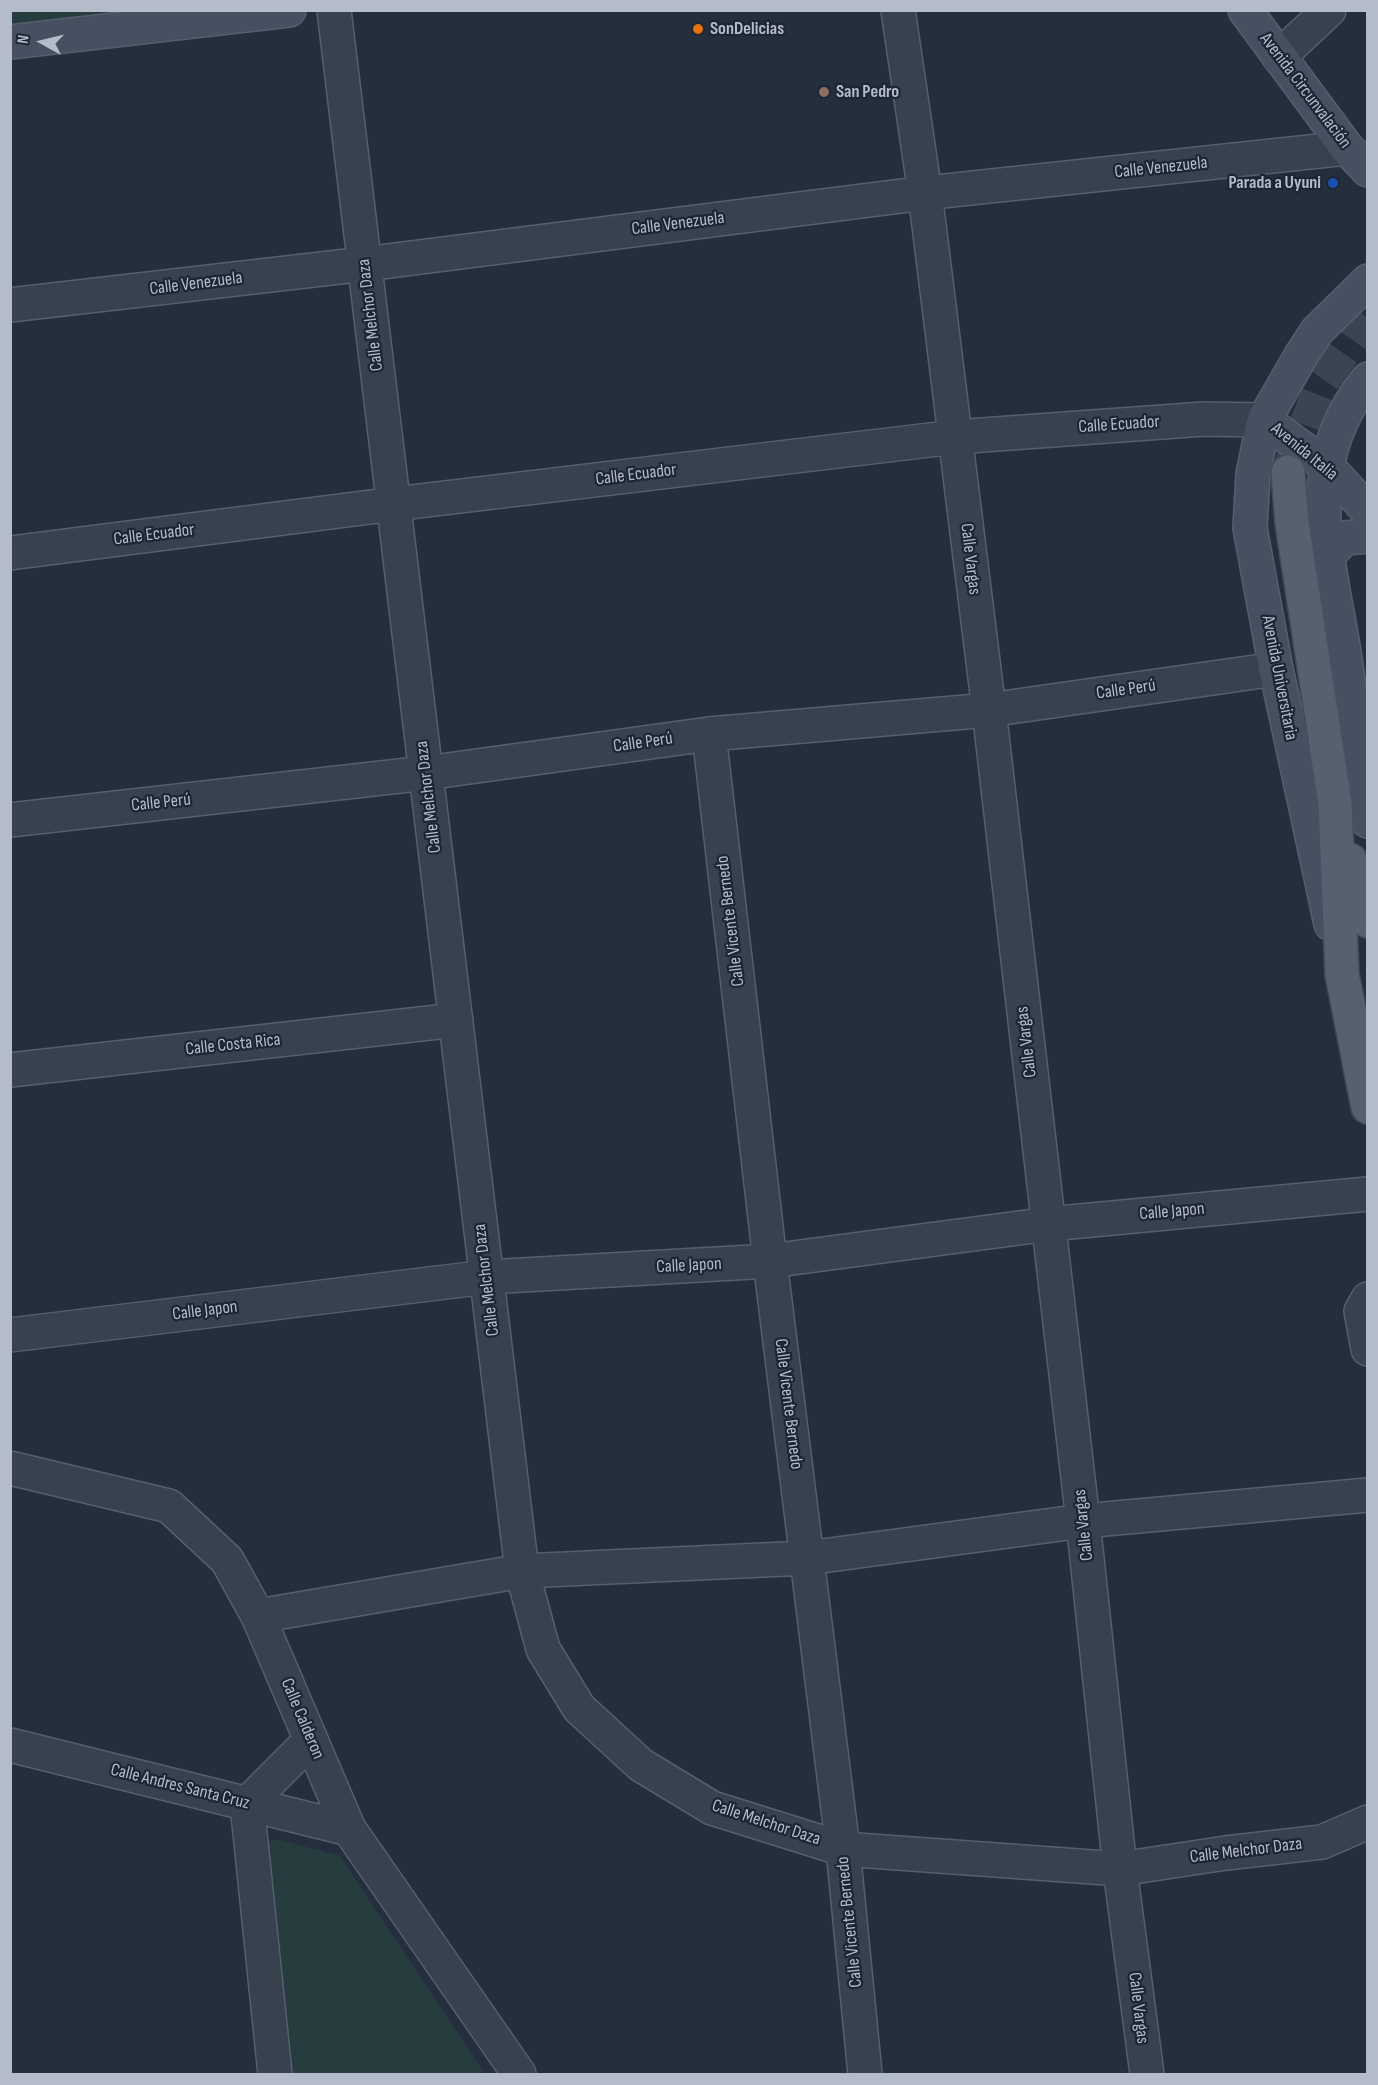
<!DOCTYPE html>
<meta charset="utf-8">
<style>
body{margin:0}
#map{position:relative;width:1378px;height:2085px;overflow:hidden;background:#242f3e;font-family:"Sofia Sans Condensed",sans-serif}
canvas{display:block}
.frame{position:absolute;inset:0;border:12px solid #b4bcc9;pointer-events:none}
.north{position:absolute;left:12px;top:12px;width:60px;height:60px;-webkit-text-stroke:4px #1d2633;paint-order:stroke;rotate:278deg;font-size:16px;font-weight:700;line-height:24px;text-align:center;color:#b4bcc9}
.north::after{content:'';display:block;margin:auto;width:21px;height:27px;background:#b4bcc9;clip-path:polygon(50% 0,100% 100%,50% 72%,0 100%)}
</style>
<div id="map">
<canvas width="1378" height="2085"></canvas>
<div class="frame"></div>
<div class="north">N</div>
</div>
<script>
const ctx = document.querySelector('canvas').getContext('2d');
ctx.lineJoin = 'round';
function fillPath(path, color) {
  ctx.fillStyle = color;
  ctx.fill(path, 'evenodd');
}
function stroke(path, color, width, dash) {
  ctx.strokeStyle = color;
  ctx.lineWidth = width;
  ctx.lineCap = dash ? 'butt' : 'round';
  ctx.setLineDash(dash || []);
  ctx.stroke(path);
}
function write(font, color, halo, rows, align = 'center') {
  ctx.font = font + ' "Sofia Sans Condensed",sans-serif';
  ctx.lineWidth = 4.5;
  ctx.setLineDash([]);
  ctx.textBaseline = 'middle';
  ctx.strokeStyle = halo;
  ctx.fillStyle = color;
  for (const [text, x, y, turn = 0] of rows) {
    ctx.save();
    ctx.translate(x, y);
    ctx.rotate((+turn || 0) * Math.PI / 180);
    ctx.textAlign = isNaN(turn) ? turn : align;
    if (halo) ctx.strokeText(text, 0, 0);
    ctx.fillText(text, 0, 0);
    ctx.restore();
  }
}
const green = new Path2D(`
 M11,10L132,11L11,26Z
 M281,1840L340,1856L485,2074H289L265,1841Z`);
const primaryTunnel = new Path2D(`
 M1288,471L1322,383L1368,318`);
const street = new Path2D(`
 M334,10L522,1571L543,1649L579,1708L641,1765L712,1808L843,1849L1120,1869L1226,1853L1322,1842L1368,1822
 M898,10L925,193L989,710L1083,1521L1120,1869L1147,2074
 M1279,57L1329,10
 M10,305L365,264L925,193L1347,148
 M10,553L394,504L955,437L1204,419L1264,420
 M709,734L770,1261L843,1849L865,2074
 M10,820L426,773L709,734L989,710L1276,669
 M10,1070L456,1020
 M1368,1299L1361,1311L1368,1349
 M10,1335L487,1277L770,1261L1049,1224L1368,1194
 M10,1468L169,1506L227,1560L258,1616L349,1829L519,2074
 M258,1616L522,1571L807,1558L1083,1521L1368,1495
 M10,1745L349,1829
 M275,2074L247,1804L311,1740`);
const secondary = new Path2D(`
 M1245,10L1347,148L1368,170
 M10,42L289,10
 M1368,379C1296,467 1330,559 1345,659C1353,713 1360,767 1368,821
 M1264,420L1327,466L1368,511
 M1326,557L1345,538L1368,536
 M1331,924L1276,669L1250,528L1253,474L1264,420L1302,354L1317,331L1368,281`);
const primary = new Path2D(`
 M1288,472L1292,523L1335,803L1342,974L1368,1107
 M1350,860L1368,921`);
const markers = [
 [698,29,6,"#e8710a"],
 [824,92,6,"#8d6e63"],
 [1333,183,6,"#1a4fb4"]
];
const poiNames = [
 ["SonDelicias",710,29],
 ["San Pedro",836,92],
 ["Parada a Uyuni",1321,183,"right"]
];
const streetNames = [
 ["Avenida Circunvalación",1305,91,53],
 ["Calle Venezuela",1161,168,-6],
 ["Calle Venezuela",678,224,-7],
 ["Calle Venezuela",196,284,-7],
 ["Calle Melchor Daza",371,315,-97],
 ["Calle Ecuador",1119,425,-4],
 ["Avenida Italia",1304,452,39],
 ["Calle Ecuador",636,475,-7],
 ["Calle Ecuador",154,535,-7],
 ["Calle Vargas",970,559,83],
 ["Avenida Universitaria",1279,678,79],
 ["Calle Perú",1126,690,-8],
 ["Calle Perú",643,743,-8],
 ["Calle Melchor Daza",429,797,-97],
 ["Calle Perú",161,803,-6],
 ["Calle Vicente Bernedo",731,921,-97],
 ["Calle Vargas",1027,1042,-97],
 ["Calle Costa Rica",233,1045,-6],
 ["Calle Japon",1172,1212,-5],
 ["Calle Japon",689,1266,-3],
 ["Calle Melchor Daza",487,1280,-97],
 ["Calle Japon",205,1311,-7],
 ["Calle Vicente Bernedo",788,1404,83],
 ["Calle Vargas",1084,1525,-96],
 ["Calle Calderon",302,1719,67],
 ["Calle Andres Santa Cruz",180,1787,14],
 ["Calle Melchor Daza",766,1823,18],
 ["Calle Melchor Daza",1246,1851,-7],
 ["Calle Vicente Bernedo",850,1922,-96],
 ["Calle Vargas",1138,2008,83]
];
fillPath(green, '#263c3f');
stroke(primaryTunnel, '#3a4453', 33, [33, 16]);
stroke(street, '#565f6c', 36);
stroke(secondary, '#565f6c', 36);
stroke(primary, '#414a57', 36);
stroke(street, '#38414e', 33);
stroke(secondary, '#465061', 33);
stroke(primary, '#56606e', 33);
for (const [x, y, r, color] of markers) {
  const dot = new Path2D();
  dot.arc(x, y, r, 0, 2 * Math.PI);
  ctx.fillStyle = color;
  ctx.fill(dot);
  stroke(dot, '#1d2633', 2);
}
write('bold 18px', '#b4bcc9', '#1d2633', poiNames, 'left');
write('18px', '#b4bcc9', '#1d2633', streetNames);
</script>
